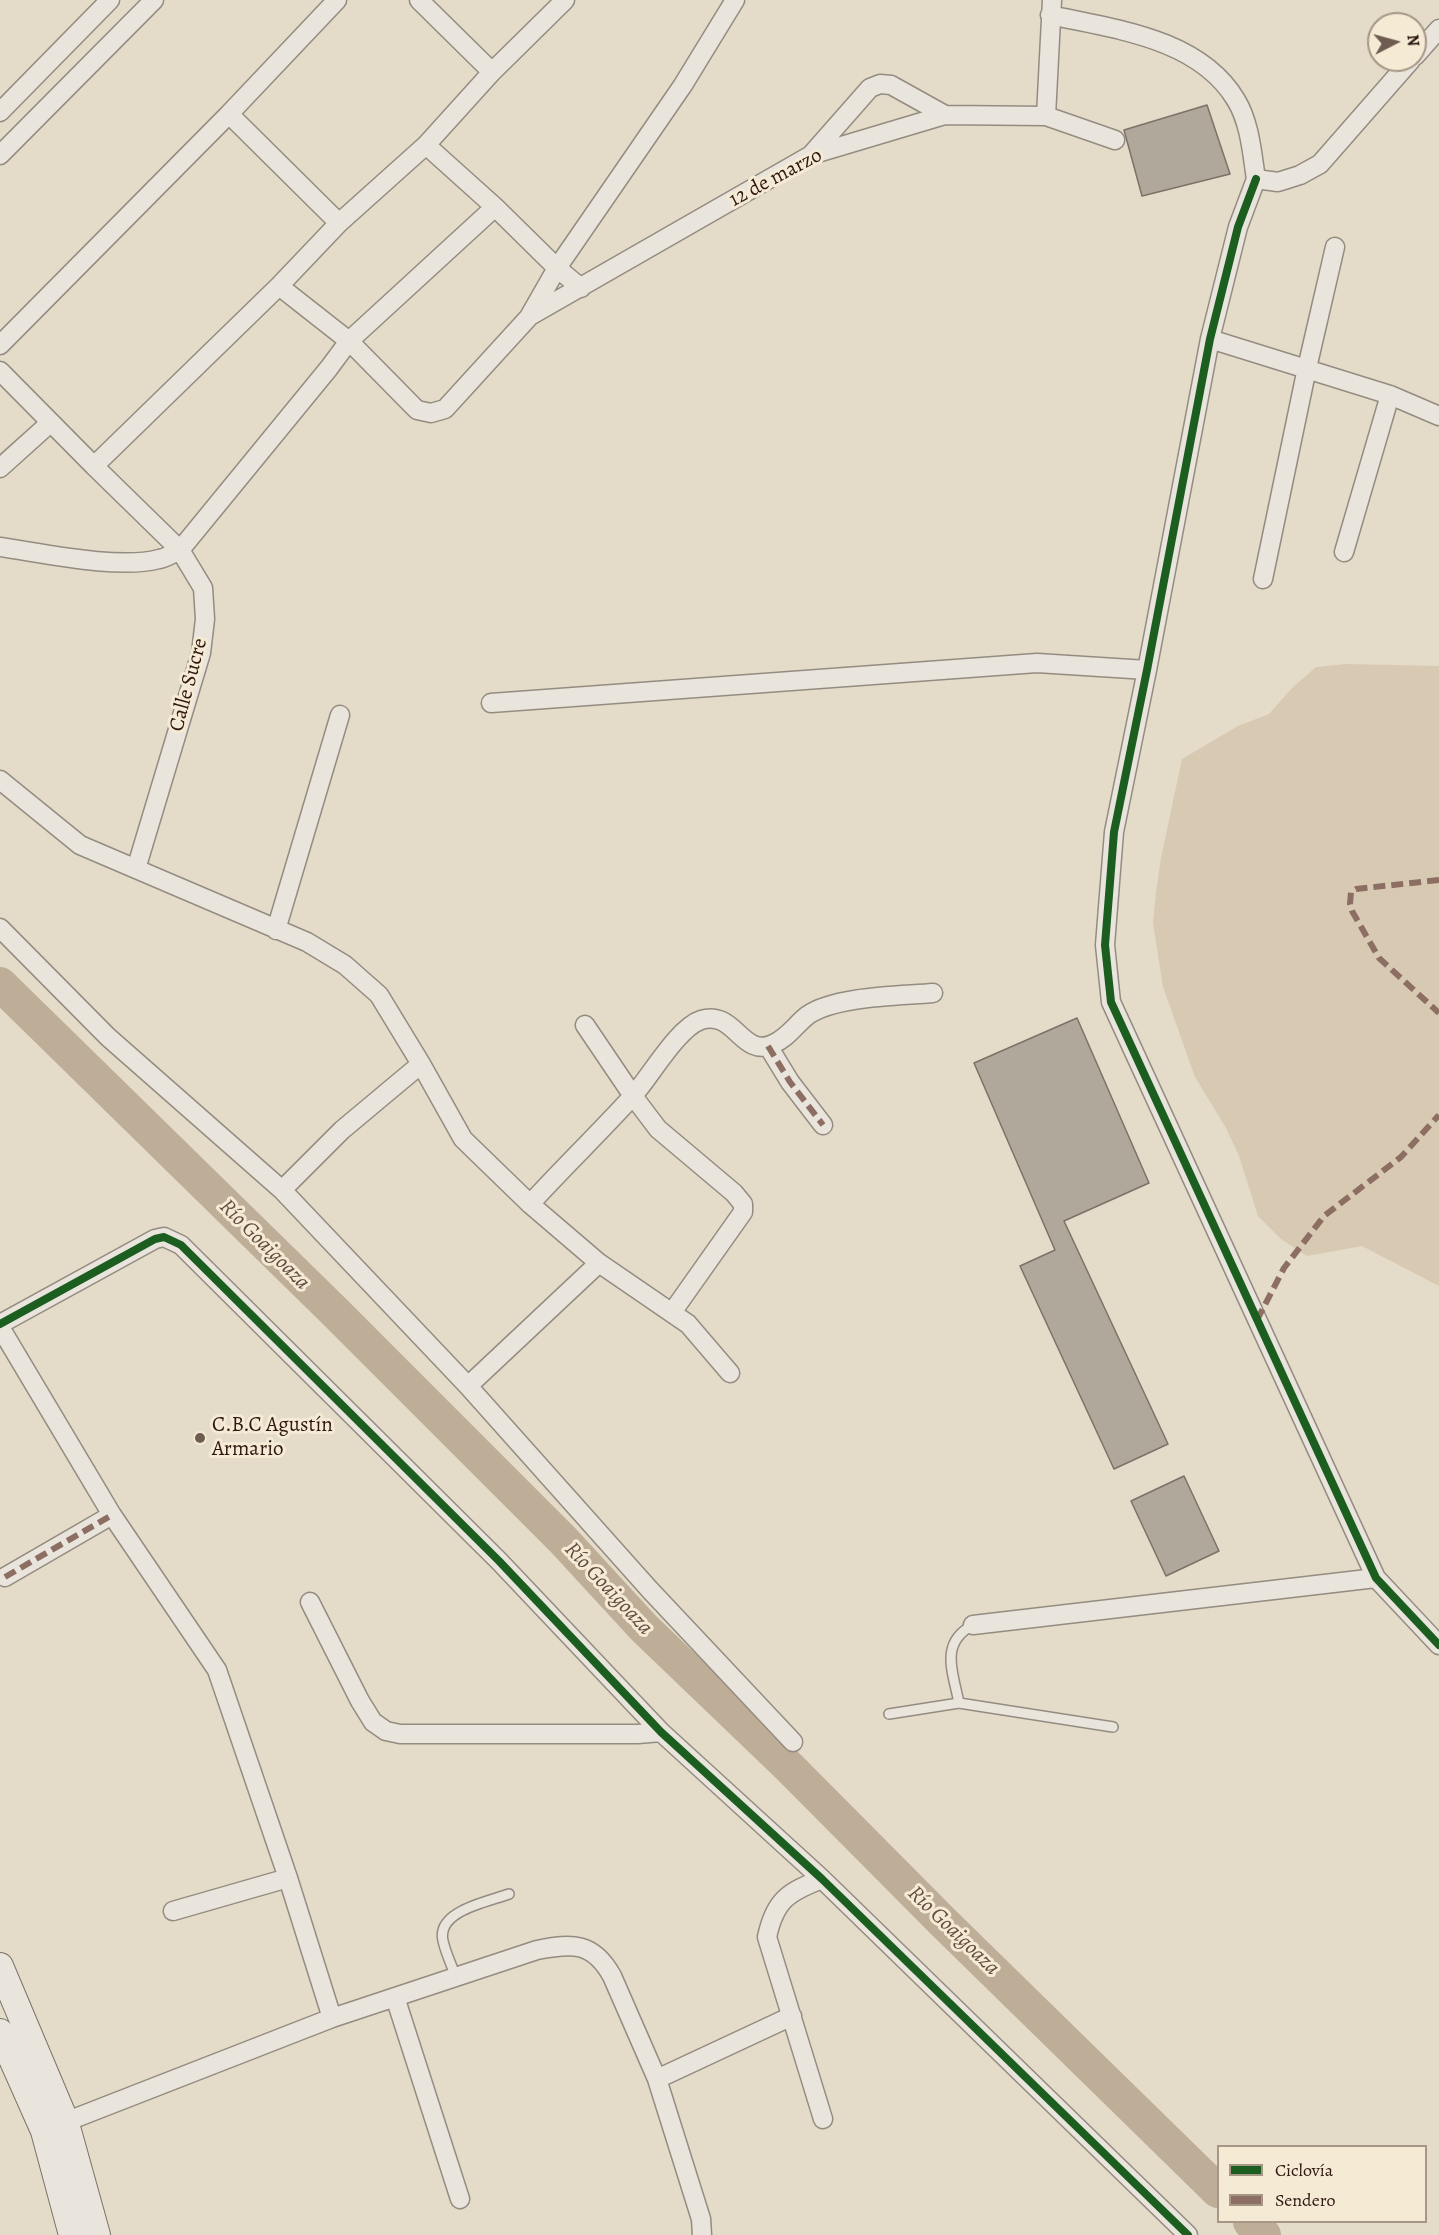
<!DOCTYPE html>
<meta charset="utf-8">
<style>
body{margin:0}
#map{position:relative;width:1439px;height:2235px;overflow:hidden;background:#e4dbc8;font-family:Alegreya,serif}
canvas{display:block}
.legend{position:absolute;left:1217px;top:2145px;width:210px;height:78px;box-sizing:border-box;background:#f5ead4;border:2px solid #a59686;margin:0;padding:8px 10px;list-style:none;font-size:18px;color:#2e1811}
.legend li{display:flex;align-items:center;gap:12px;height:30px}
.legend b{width:30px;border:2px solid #a59686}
.north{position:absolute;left:1367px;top:12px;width:60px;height:60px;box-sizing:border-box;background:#f5ead4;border:2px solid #a59686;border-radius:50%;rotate:84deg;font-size:16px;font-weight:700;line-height:24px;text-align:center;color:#2e1811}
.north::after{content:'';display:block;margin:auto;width:21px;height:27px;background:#6e5c51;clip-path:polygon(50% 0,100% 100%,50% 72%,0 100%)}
</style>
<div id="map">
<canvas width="1439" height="2235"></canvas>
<ul class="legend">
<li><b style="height:8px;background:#1b5e20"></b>Ciclovía</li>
<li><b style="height:8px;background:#8d6e63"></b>Sendero</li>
</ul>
<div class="north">N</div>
</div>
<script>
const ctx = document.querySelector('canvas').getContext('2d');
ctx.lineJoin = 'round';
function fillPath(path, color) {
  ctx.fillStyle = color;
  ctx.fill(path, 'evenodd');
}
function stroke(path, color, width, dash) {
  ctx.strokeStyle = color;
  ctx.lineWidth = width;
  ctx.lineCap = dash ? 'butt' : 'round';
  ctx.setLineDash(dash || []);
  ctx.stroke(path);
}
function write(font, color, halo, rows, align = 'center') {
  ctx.font = font + ' Alegreya,serif';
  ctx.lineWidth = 6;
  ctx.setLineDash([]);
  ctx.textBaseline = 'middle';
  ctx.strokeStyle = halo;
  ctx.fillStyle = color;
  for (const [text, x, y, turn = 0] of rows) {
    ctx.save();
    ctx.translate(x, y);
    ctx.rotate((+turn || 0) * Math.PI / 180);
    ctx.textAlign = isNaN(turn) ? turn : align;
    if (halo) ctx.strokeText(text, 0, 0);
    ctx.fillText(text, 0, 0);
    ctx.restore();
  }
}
const green = new Path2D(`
 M1346,664L1439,666V1286L1362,1246L1307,1256L1281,1239L1258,1216L1239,1156L1226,1128L1195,1077L1163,987L1153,923L1156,892L1161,858L1182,759L1238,726L1269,714L1292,688L1316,667Z`);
const river = new Path2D(`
 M0,984L334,1311L563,1540L644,1628L789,1767L944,1923L1218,2191
 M1250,2222L1264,2235`);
const building = new Path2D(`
 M1207,105L1230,174L1142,196L1124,130Z
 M1077,1018L1149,1183L1064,1221L1168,1444L1114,1469L1020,1266L1055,1250L974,1063Z
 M1184,1476L1219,1551L1166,1576L1131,1501Z`);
const lane = new Path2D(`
 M959,1703C953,1672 939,1643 973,1625
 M889,1714L959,1703L1113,1727
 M456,1977C452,1966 446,1954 443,1941C436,1911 487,1902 509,1894`);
const street = new Path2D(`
 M419,0L492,72
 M1050,15C1114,29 1199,38 1236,100C1250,123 1252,153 1256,179L1278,182L1300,175L1320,164L1411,60
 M1415,56L1439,29
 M0,112L110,0
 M229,114L339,223
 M1046,116L1052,0
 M426,145L495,207L557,268L581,288
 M0,155L154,0
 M811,155L870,88L880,84L891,85L945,115
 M1256,179L1238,227L1210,339L1147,670L1114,832L1105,945L1111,1002L1376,1578L1439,1645
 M279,286L349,341L417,410L431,413L445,409L529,317L557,268L683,85L735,0
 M530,316L811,155L945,115L1046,116L1115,140
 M1210,339L1390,395L1439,416
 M0,345L229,114L337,0
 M0,371L94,466L279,286L339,223L426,145L492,72L565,0
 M94,466L180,550L203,588L205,619L201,653L136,869
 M0,468L50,423
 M0,547C42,553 119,570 159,559C166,558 173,553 180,550L329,368L349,341L495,207
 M1344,552L1390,395
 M1263,579L1307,368L1335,247
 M491,703L1037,663L1147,670
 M0,780L80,845L307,942L345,965L379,995L421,1064L463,1139L530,1204L599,1263L688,1324L730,1373
 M0,928L108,1037L282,1190L468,1386L650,1590L793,1742
 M276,930L340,715
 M585,1025L633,1096L658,1129L734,1193L743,1204V1212L673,1311
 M768,1046L790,1082L823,1125
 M282,1190L342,1130L421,1064
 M530,1204C563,1168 598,1134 631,1098C649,1079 677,1028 701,1020C735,1009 742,1059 773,1044C788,1038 796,1024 808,1015C835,996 900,996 933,993
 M0,1324L155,1239L164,1237L181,1245L499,1561L661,1732L822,1879L1188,2235
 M0,1327L112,1515L217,1670L288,1878L332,2018
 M468,1386L599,1263
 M5,1577L112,1515
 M310,1602L360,1701L373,1722L386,1731L400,1734H638L661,1732
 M973,1625L1376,1578
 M822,1879C788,1892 775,1900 767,1937L823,2119
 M173,1911L288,1878
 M395,1997L460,2199
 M657,2079L792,2016
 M55,2126L332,2018L537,1950C573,1943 593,1942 612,1976L657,2079L701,2219L702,2235`);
const secondary = new Path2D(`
 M0,1966L65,2120L97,2235
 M0,2032L44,2131L72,2235`);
const quiet = new Path2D(`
 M1439,880L1356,889L1351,892L1350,904L1352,911L1379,958L1439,1013
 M768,1046L790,1082L823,1125
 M1257,1320L1284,1268L1324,1216L1401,1157L1439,1115
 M5,1577L112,1515`);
const cycleway = new Path2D(`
 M1256,179L1238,227L1210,339L1147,670L1114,832L1105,945L1111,1002L1376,1578L1439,1645
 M0,1324L155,1239L164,1237L181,1245L499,1561L661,1732L822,1879L1188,2235`);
const markers = [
 [200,1438,6,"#6e5c51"]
];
const streetNames = [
 ["12 de marzo",776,178,-28],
 ["Calle Sucre",189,685,-75]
];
const poiNames = [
 ["C.B.C Agustín",212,1426],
 ["Armario",212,1450]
];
const waterNames = [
 ["Río Goaigoaza",264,1245,45],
 ["Río Goaigoaza",608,1589,47],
 ["Río Goaigoaza",953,1931,44]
];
fillPath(green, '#d8cab2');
stroke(river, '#beae98', 34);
fillPath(building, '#b0a89b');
stroke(building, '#7b7268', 1.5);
stroke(lane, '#948c81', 12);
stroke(street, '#948c81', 21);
stroke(secondary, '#7b7268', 28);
stroke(lane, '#e9e4dc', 9);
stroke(street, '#e9e4dc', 18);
stroke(secondary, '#e9e4dc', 26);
stroke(quiet, '#8d6e63', 6, [12, 6]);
stroke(cycleway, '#1b5e20', 8);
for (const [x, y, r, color] of markers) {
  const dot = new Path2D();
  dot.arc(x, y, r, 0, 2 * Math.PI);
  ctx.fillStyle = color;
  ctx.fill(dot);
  stroke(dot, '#f5ead4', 2);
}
write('21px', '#2e1811', '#f5ead4', streetNames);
write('21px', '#2e1811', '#f5ead4', poiNames, 'left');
write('italic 22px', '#614c3f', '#f5ead4', waterNames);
</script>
